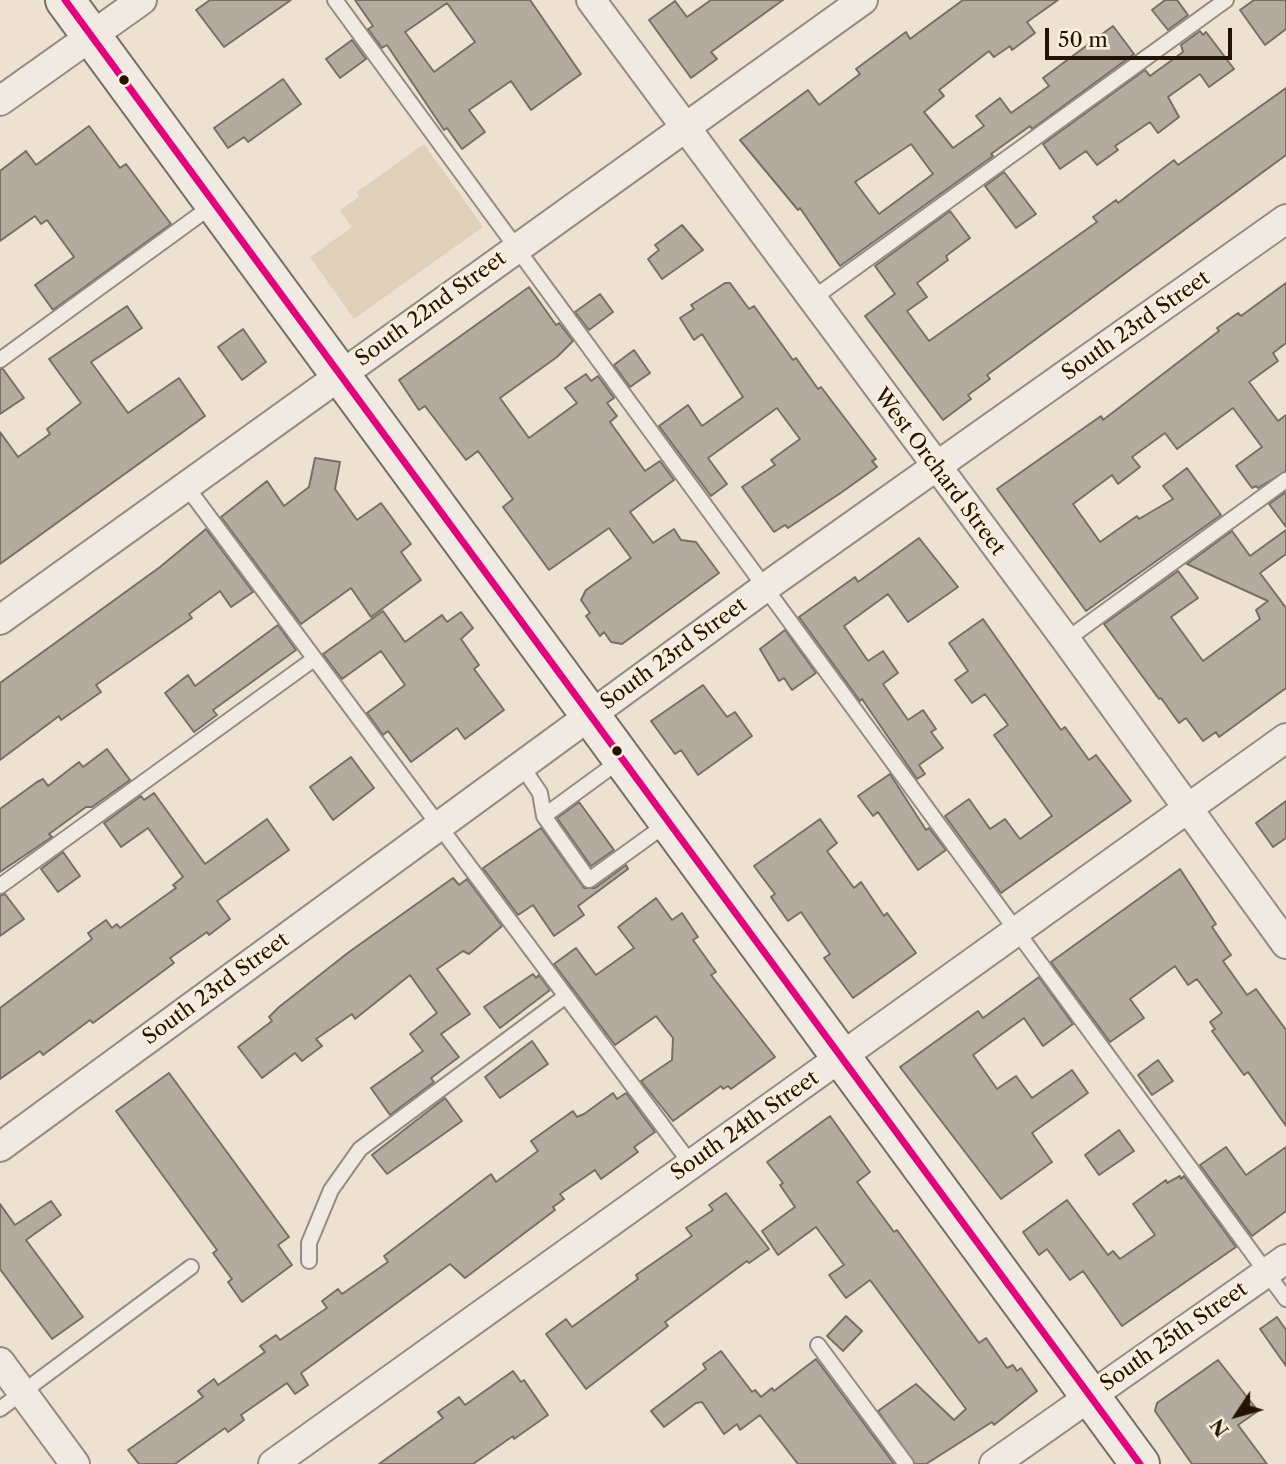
<!DOCTYPE html>
<style>
body{margin:0}
#map{position:relative;width:1286px;height:1464px;overflow:hidden;background:#ede2d2;font-family:"Libre Caslon Text",serif}
canvas{display:block}
.north{position:absolute;left:1202px;top:1380px;width:70px;height:70px;-webkit-text-stroke:5px #fbeeda;paint-order:stroke;rotate:234deg;font-size:19px;font-weight:700;line-height:28px;text-align:center;color:#231300}
.north::after{content:'';display:block;margin:auto;width:24px;height:32px;background:#231300;clip-path:polygon(50% 0,100% 100%,50% 72%,0 100%)}
.scale{position:absolute;left:1045px;top:28px;width:187px;height:32px;box-sizing:border-box;border:4px solid #231300;border-top:0;padding-left:9px;font-size:21px;line-height:24px;white-space:nowrap;color:#231300;-webkit-text-stroke:5px #fbeeda;paint-order:stroke}
</style>
<div id="map">
<canvas width="1286" height="1464"></canvas>
<div class="north">N</div>
<div class="scale">50 m</div>
</div>
<script>
const ctx = document.querySelector('canvas').getContext('2d');
ctx.lineJoin = 'round';
function fillPath(path, color) {
  ctx.fillStyle = color;
  ctx.fill(path, 'evenodd');
}
function stroke(path, color, width, dash) {
  ctx.strokeStyle = color;
  ctx.lineWidth = width;
  ctx.lineCap = dash ? 'butt' : 'round';
  ctx.setLineDash(dash || []);
  ctx.stroke(path);
}
function write(font, color, halo, rows, align = 'center') {
  ctx.font = font + ' "Libre Caslon Text",serif';
  ctx.lineWidth = 5;
  ctx.setLineDash([]);
  ctx.textBaseline = 'middle';
  ctx.strokeStyle = halo;
  ctx.fillStyle = color;
  for (const [text, x, y, turn = 0] of rows) {
    ctx.save();
    ctx.translate(x, y);
    ctx.rotate((+turn || 0) * Math.PI / 180);
    ctx.textAlign = isNaN(turn) ? turn : align;
    if (halo) ctx.strokeText(text, 0, 0);
    ctx.fillText(text, 0, 0);
    ctx.restore();
  }
}
const green = new Path2D(`
 M424,144L483,227L354,319L310,257L352,227L340,210L359,197L357,192Z`);
const building = new Path2D(`
 M210,0H291L224,47L196,10Z
 M355,0H530L581,74L531,110L511,81L469,110L485,132L462,149L447,128L444,130L387,45L382,48L368,29L373,26ZM447,3L475,42L434,72L405,32Z
 M711,0H783L711,52L717,59L691,78L649,20L675,1L687,17Z
 M963,0H1058L1027,22L1035,33L1012,50L1010,46L994,57L989,51L939,90L944,96L924,112L953,148L984,126L976,116L1000,98L1011,113L1049,86L1043,78L1113,26L1134,54L1032,129L1030,126L991,154L993,156L840,266L800,208L798,210L740,140L808,90L819,105L860,74L856,69L906,32L910,39ZM911,144L933,174L879,214L855,182Z
 M1165,0H1177L1188,15L1168,30L1152,10Z
 M1254,0H1286V29L1265,45L1240,10Z
 M1200,31L1203,35L1206,32L1234,69L1209,87L1200,74L1168,97L1179,117L1158,133L1150,122L1115,146L1118,150L1097,165L1086,151L1060,169L1043,144L1145,70L1150,76L1183,52L1181,45Z
 M352,40L366,59L340,78L326,59Z
 M283,79L301,104L248,142L244,137L228,148L214,128Z
 M1286,88V155L987,375L990,379L968,395L971,399L943,420L865,316L895,294L875,266L950,211L970,238L946,256L948,260L917,283L927,297L907,311L929,341L1097,222L1093,217L1116,200L1118,203L1174,160L1178,165Z
 M89,126L120,168L126,164L171,224L53,310L35,285L74,257L47,220L41,224L35,216L0,241V171L26,151L36,165Z
 M1004,172L1036,214L1016,228L985,186Z
 M682,225L703,250L662,279L648,259L659,250L655,245Z
 M725,283H730L749,309L754,306L793,360L796,358L818,389L821,387L876,459L872,461L877,467L842,492L788,528L785,525L774,532L742,487L775,465L771,460L800,439L777,408L708,458L727,484L711,496L659,426L688,405L702,426L743,397L702,334L694,340L680,318L694,309L691,305Z
 M1286,283V343L1273,353L1278,361L1249,382L1278,421L1286,415V471L1258,488L1256,486L1252,488L1236,466L1262,447L1233,408L1177,449L1165,433L1132,457L1140,467L1118,484L1112,475L1073,504L1100,542L1137,516L1139,519L1173,499L1163,486L1187,468L1221,515L1086,611L997,489L1101,416L1103,420L1219,331L1217,328L1238,313L1241,316Z
 M529,287L556,325L559,323L573,341L557,357L500,398L529,438L577,403L565,388L586,374L591,381L598,376L614,398L607,403L617,416L610,422L645,471L660,461L674,480L630,512L653,543L674,529L681,540L696,542L719,573L622,644L611,642L604,632L600,636L586,616L590,613L581,600L586,590L631,558L609,528L549,570L503,507L513,499L478,451L466,460L425,406L419,410L399,380Z
 M600,294L613,312L589,330L575,312Z
 M127,306L142,328L91,362L128,413L179,378L205,416L0,564V432L18,457L50,434L47,429L81,403L49,359Z
 M243,329L266,362L242,380L218,347Z
 M634,350L650,373L630,387L614,365Z
 M0,369H3L24,398L0,414Z
 M315,458L340,462L335,489L357,520L381,503L411,544L401,552L421,580L371,617L351,588L301,624L221,517L267,481L284,506L309,487Z
 M1286,492V527L1269,504Z
 M206,529L253,592L231,607L220,591L189,614L192,618L96,685L101,692L61,720L59,716L0,760V683L160,567Z
 M1286,530V554L1260,573L1286,608V688L1219,737L1216,732L1203,741L1186,718L1179,723L1161,698L1159,699L1104,624L1178,571L1198,598L1171,617L1203,661L1260,619L1256,610L1268,601L1187,564L1232,531L1250,556Z
 M919,538L958,587L908,622L888,594L844,626L868,661L883,651L894,667L898,673L883,684L908,720L923,710L936,729L931,732L943,748L919,765L925,774L917,779L862,699L860,701L799,617L855,577L858,582Z
 M383,611L405,642L442,615L447,622L461,612L473,628L461,639L479,665L474,669L504,710L465,739L457,728L411,762L388,731L383,735L367,713L405,685L381,651L342,679L323,654Z
 M983,619L1061,730L1065,727L1089,760L1096,755L1131,801L1001,893L945,816L969,799L990,829L1005,819L1020,839L1052,816L994,735L1008,725L985,694L972,703L955,680L968,671L949,643Z
 M278,625L296,650L213,710L217,715L194,732L165,693L188,675L195,686Z
 M785,630L816,673L792,690L784,678L779,681L760,649Z
 M703,685L727,717L735,712L752,736L698,775L681,750L675,754L651,721Z
 M107,749L130,780L92,807H86L49,834L52,837L0,872V809L37,782L43,779L48,786L79,762L83,767Z
 M351,757L374,788L333,820L310,787Z
 M890,774L926,830L929,828L946,850L918,870L878,812L873,816L858,796Z
 M154,793L205,864L267,819L289,850L217,901L230,919L209,935L207,932L170,958L174,963L93,1023L90,1020L43,1055L40,1051L0,1079V1008L92,939L88,933L106,920L112,928L117,924L120,928L176,888L173,885L183,877L148,828L121,847L104,823L141,796L144,800Z
 M1286,801V838L1273,847L1256,823Z
 M579,802L614,850L591,866L557,818Z
 M820,819L837,843L827,851L854,888L861,882L884,916L887,913L916,953L853,998L824,958L830,954L801,912L788,921L771,897L775,894L754,866Z
 M541,828L584,888H595L626,865L628,869L578,906L584,915L554,936L533,905L518,915L483,868Z
 M63,852L80,876L58,892L41,869Z
 M1180,869L1216,924L1212,927L1231,955L1223,961L1247,995L1256,989L1286,1030V1126L1248,1072L1244,1075L1212,1031L1215,1029L1210,1022L1222,1013L1197,979L1188,985L1175,966L1130,999L1144,1018L1110,1042L1051,962Z
 M453,878L459,885L467,879L502,926L469,954L463,951L437,969L470,1014L441,1034L459,1057L431,1078L434,1082L390,1115L371,1088L423,1051L410,1034L437,1013L410,975L355,1019L352,1014L316,1039L322,1046L302,1061L295,1053L262,1078L238,1047L272,1021L269,1017L279,1007L349,952Z
 M5,894L24,919L0,936V896Z
 M656,898L672,920L682,913L698,937L693,940L716,972L711,975L775,1057L731,1089L728,1086L723,1089L721,1086L673,1121L641,1081L672,1060L673,1038L656,1016L615,1045L554,964L576,948L596,975L634,948L618,927Z
 M533,974L536,978L539,975L550,990L500,1028L484,1007Z
 M1039,977L1073,1024L1043,1046L1024,1018L973,1055L997,1089L1016,1076L1032,1098L1072,1070L1088,1093L1032,1133L1052,1162L1001,1199L900,1067L978,1011L983,1018Z
 M532,1041L548,1064L500,1098L485,1077Z
 M1158,1060L1173,1081L1152,1095L1138,1075Z
 M169,1073L289,1237L278,1245L292,1265L242,1302L228,1282L232,1279L213,1253L217,1250L116,1111Z
 M613,1093L617,1099L626,1093L655,1132L634,1147L638,1152L601,1179L595,1170L560,1194L564,1199L553,1207L555,1210L465,1278L450,1264L301,1373L308,1385L295,1394L287,1383L241,1415L244,1420L228,1432L225,1428L175,1464H139L128,1450L203,1397L198,1391L214,1379L218,1385L265,1352L260,1346L276,1335L280,1340L327,1308L322,1301L338,1289L342,1294L388,1262L384,1256L491,1174L496,1182L538,1151L531,1141L573,1111L577,1117L584,1114Z
 M445,1098L462,1121L387,1174L372,1155Z
 M830,1116L870,1172L857,1182L894,1232L897,1230L979,1343L986,1338L1007,1368L1013,1365L1017,1371L1021,1368L1037,1391L994,1425L992,1422L926,1464H915L878,1411L916,1384L954,1420L966,1409L870,1280L846,1298L829,1275L844,1265L816,1227L778,1255L762,1231L795,1207L780,1185L783,1183L767,1162Z
 M1119,1130L1134,1151L1099,1175L1085,1155Z
 M1226,1147L1246,1175L1286,1147V1211L1252,1236L1200,1165Z
 M1180,1176L1181,1179L1184,1176L1236,1247L1122,1326L1083,1271L1070,1280L1047,1249L1039,1255L1023,1232L1067,1200L1108,1255L1113,1251L1120,1259L1155,1235L1133,1204L1166,1180L1167,1183Z
 M726,1193L769,1249L749,1263L747,1261L665,1322L668,1326L586,1389L546,1334L566,1319L572,1327L638,1279L636,1275L692,1236L686,1228L713,1210L709,1205Z
 M51,1201L61,1215L26,1240L83,1317L52,1339L0,1269V1204L15,1225Z
 M846,1316L862,1331L843,1351L827,1336Z
 M1277,1317L1286,1330V1366L1260,1329Z
 M721,1351L752,1392L755,1390L761,1397L772,1388L774,1391L816,1359L894,1464H798L760,1415L740,1430L737,1424L724,1434L702,1402L696,1403L664,1427L651,1411L706,1369L703,1364Z
 M1218,1360L1258,1411L1238,1425L1267,1464H1192L1155,1411L1157,1403Z
 M513,1371L521,1382L524,1380L548,1415L514,1439L513,1436L473,1464H379L443,1418L438,1412L459,1397L465,1405Z`);
const lane = new Path2D(`
 M335,0L1286,1299
 M812,299L1226,0
 M0,360L213,205
 M186,486L691,1164
 M1066,640L1286,480
 M521,765L540,793L544,816L589,880L668,823
 M544,816L622,759
 M0,886L314,659
 M309,1261V1243L331,1190L360,1149L566,996
 M818,1345L906,1464
 M0,1409L191,1267`);
const street = new Path2D(`
 M591,0L1066,640L1286,944
 M0,101L142,0
 M0,620L863,0
 M0,1147L763,589L1286,219
 M0,1362L75,1464
 M273,1464L1286,738
 M994,1464L1286,1259`);
const secondary = new Path2D(`
 M65,0L1140,1464`);
const bus1 = new Path2D(`
 M65,0L1140,1464`);
const markers = [
 [124,80,6,"#231300"],
 [617,751,6,"#231300"]
];
const streetNames = [
 ["South 22nd Street",431,309,-36],
 ["South 23rd Street",1136,326,-35],
 ["West Orchard Street",939,472,53],
 ["South 23rd Street",674,654,-36],
 ["South 23rd Street",216,989,-36],
 ["South 24th Street",745,1126,-35],
 ["South 25th Street",1174,1337,-35]
];
fillPath(green, '#e0d0b9');
fillPath(building, '#b3ab9f');
stroke(building, '#787065', 2);
stroke(lane, '#948c81', 18);
stroke(street, '#948c81', 32);
stroke(secondary, '#787065', 42);
stroke(lane, '#f0eae2', 14);
stroke(street, '#f0eae2', 28);
stroke(secondary, '#f0eae2', 38);
stroke(bus1, '#e5007d', 7);
for (const [x, y, r, color] of markers) {
  const dot = new Path2D();
  dot.arc(x, y, r, 0, 2 * Math.PI);
  ctx.fillStyle = color;
  ctx.fill(dot);
  stroke(dot, '#fbeeda', 2.5);
}
write('21px', '#231300', '#fbeeda', streetNames);
</script>
